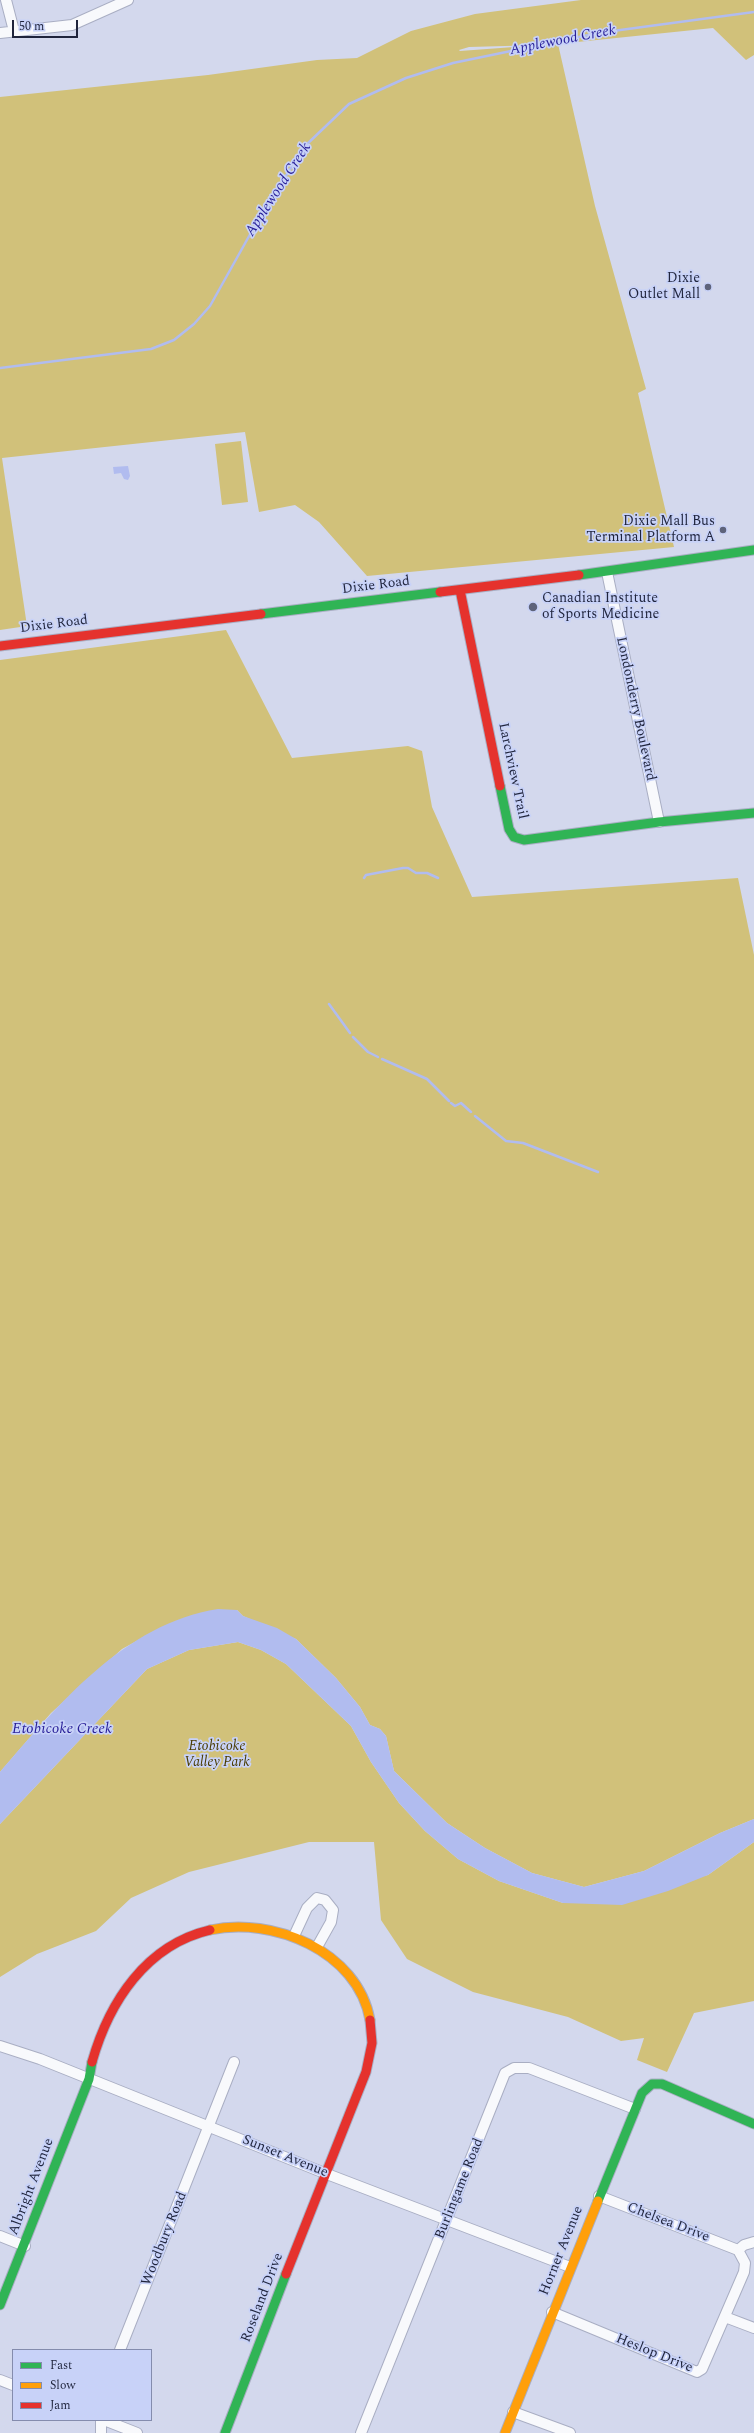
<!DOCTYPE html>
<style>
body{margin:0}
#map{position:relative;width:754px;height:2433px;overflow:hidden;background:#d3d8ed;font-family:Spectral,serif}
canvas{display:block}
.legend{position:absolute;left:12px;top:2349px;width:140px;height:72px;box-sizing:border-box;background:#c8d2f8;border:1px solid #848cad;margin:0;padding:5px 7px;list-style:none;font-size:12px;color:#1f243c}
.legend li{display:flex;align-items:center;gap:8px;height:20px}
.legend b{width:20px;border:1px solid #848cad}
.scale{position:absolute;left:12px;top:20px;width:66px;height:18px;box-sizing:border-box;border:2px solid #1f243c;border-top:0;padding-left:5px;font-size:12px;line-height:14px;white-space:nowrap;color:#1f243c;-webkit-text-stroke:3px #c8d2f8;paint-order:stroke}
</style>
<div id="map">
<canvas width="754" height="2433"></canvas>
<ul class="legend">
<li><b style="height:5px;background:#30b455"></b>Fast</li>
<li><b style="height:5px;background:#ff9f0a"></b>Slow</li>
<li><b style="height:5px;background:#e5322d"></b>Jam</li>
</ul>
<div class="scale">50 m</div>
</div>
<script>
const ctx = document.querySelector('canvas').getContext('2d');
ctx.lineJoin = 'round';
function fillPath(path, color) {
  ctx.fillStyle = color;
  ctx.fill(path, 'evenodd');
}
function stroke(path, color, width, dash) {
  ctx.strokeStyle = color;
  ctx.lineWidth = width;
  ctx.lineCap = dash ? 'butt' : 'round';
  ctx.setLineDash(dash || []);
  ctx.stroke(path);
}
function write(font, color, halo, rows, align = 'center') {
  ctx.font = font + ' Spectral,serif';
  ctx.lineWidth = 3.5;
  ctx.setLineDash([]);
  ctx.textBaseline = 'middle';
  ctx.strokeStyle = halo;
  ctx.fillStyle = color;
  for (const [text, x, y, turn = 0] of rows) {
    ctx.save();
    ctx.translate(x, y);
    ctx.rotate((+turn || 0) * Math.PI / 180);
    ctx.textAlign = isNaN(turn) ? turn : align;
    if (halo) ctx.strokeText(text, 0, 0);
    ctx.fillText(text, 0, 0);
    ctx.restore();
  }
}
const green = new Path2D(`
 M581,0H754V55L746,60L713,28L558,44L595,206L646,389L638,393L674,547L367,576L319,522L295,505L259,512L245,432L2,458L27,626L0,630V97L208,75L317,60L357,58L411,31L475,14ZM541,45L460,51L459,50L469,47Z
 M241,441L248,502L222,505L215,444Z
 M226,630L292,758L408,746L422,751L432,807L472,897L738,878L754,955V1819L720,1833L644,1871L584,1887L532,1873L485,1848L447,1823L394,1771L386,1736L380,1729L370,1725L360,1707L336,1678L296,1639L243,1616L237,1610L144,1637L122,1649L51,1713L0,1772V660Z
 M238,1642L261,1650L286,1664L351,1726L371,1762L399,1803L425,1831L458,1859L499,1881L563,1903L708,1875L754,1842V2001L694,2013L667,2072L637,2060L644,2038L621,2041L568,2017L473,1992L407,1959L381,1920L374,1842H309L189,1872L131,1898L96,1931L37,1954L0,1977V1824L147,1669L189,1650Z`);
const water = new Path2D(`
 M128,466L130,476L128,480L124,479L121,473L114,474L113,467Z
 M218,1609L237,1610L243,1616L277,1628L296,1639L336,1678L360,1707L370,1725L380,1729L386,1736L394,1771L447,1823L485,1848L532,1873L584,1887L644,1871L720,1833L754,1819V1842L708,1875L668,1891L622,1905L563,1903L499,1881L458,1859L425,1831L399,1803L371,1762L351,1726L286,1664L261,1650L238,1642L189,1650L147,1669L0,1824V1772C59,1704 124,1624 218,1609Z`);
const stream = new Path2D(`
 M0,368L151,349L174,340L194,324L210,306L262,213L305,146L349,104L406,78L453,63L598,33L754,12
 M364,878L366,875L403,868H408L416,873H427L438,878
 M329,1004L350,1033
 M353,1037L368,1052L378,1057
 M382,1059L427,1079L449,1101
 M451,1103L455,1106L461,1103L471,1112
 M475,1116L506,1141L523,1143L598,1172`);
const street = new Path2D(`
 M6,0L14,31
 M0,33L72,25L128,0
 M607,572L659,822
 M294,1936L307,1908L317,1898L325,1900L333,1910L331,1922L317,1947
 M0,2046L40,2059L327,2174L570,2267
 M0,2236L25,2246
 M738,2250L744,2245L754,2242
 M552,2312L697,2372L702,2369L744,2272L745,2263L738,2250L599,2196
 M725,2317L754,2328
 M120,2350L234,2062
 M0,2380L13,2385
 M513,2412L570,2433
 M101,2420V2433
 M104,2420L137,2433
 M361,2433L505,2073L514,2068H529L635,2109`);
const fast = new Path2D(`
 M579,575L754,550
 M261,614L440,592
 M500,786L509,829L514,837L524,840L659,822L754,813
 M598,2201L642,2093L652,2084H662L754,2124
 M0,2305L89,2079L92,2062
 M225,2433L286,2274`);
const slow = new Path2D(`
 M210,1930C272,1916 358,1951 370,2020
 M505,2433L598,2201`);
const jam = new Path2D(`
 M460,590L500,786
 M440,592L579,575
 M0,646L261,614
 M92,2062C109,2002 146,1945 210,1930
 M286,2274L366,2072L372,2043L370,2020`);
const markers = [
 [708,287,4,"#5e637a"],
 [723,530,4,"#5e637a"],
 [533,607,5,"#5e637a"]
];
const poiNames = [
 ["Dixie",700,279],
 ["Outlet Mall",700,295],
 ["Dixie Mall Bus",715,522],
 ["Terminal Platform A",715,538],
 ["Canadian Institute",542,599,"left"],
 ["of Sports Medicine",542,615,"left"]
];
const streetNames = [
 ["Dixie Road",376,586,-7],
 ["Dixie Road",54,625,-7],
 ["Londonderry Boulevard",635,709,78],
 ["Larchview Trail",512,771,78],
 ["Sunset Avenue",285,2157,22],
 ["Albright Avenue",32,2187,-69],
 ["Burlingame Road",460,2189,-68],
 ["Chelsea Drive",668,2223,21],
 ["Woodbury Road",165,2239,-68],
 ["Horner Avenue",562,2251,-68],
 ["Roseland Drive",263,2298,-69],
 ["Heslop Drive",654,2354,22]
];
const parkNames = [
 ["Etobicoke",217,1747],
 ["Valley Park",217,1763]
];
const waterNames = [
 ["Applewood Creek",563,41,-11],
 ["Applewood Creek",279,190,-57],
 ["Etobicoke Creek",62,1730]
];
fillPath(green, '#d1c17a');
fillPath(water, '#b1bcef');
stroke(stream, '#b1bcef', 2.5);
stroke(street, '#a9aec3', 12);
stroke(fast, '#a9aec3', 11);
stroke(slow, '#a9aec3', 11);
stroke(jam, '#a9aec3', 11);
stroke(street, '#f8f9fc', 10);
stroke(fast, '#30b455', 9);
stroke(slow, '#ff9f0a', 9);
stroke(jam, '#e5322d', 9);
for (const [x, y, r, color] of markers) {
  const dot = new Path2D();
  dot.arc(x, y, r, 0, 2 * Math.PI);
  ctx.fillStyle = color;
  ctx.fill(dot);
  stroke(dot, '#c8d2f8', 1.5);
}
write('14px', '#1f243c', '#c8d2f8', poiNames, 'right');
write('14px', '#1f243c', '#c8d2f8', streetNames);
write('italic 14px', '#4a3c00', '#c8d2f8', parkNames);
write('italic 15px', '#271e98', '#c8d2f8', waterNames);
</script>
